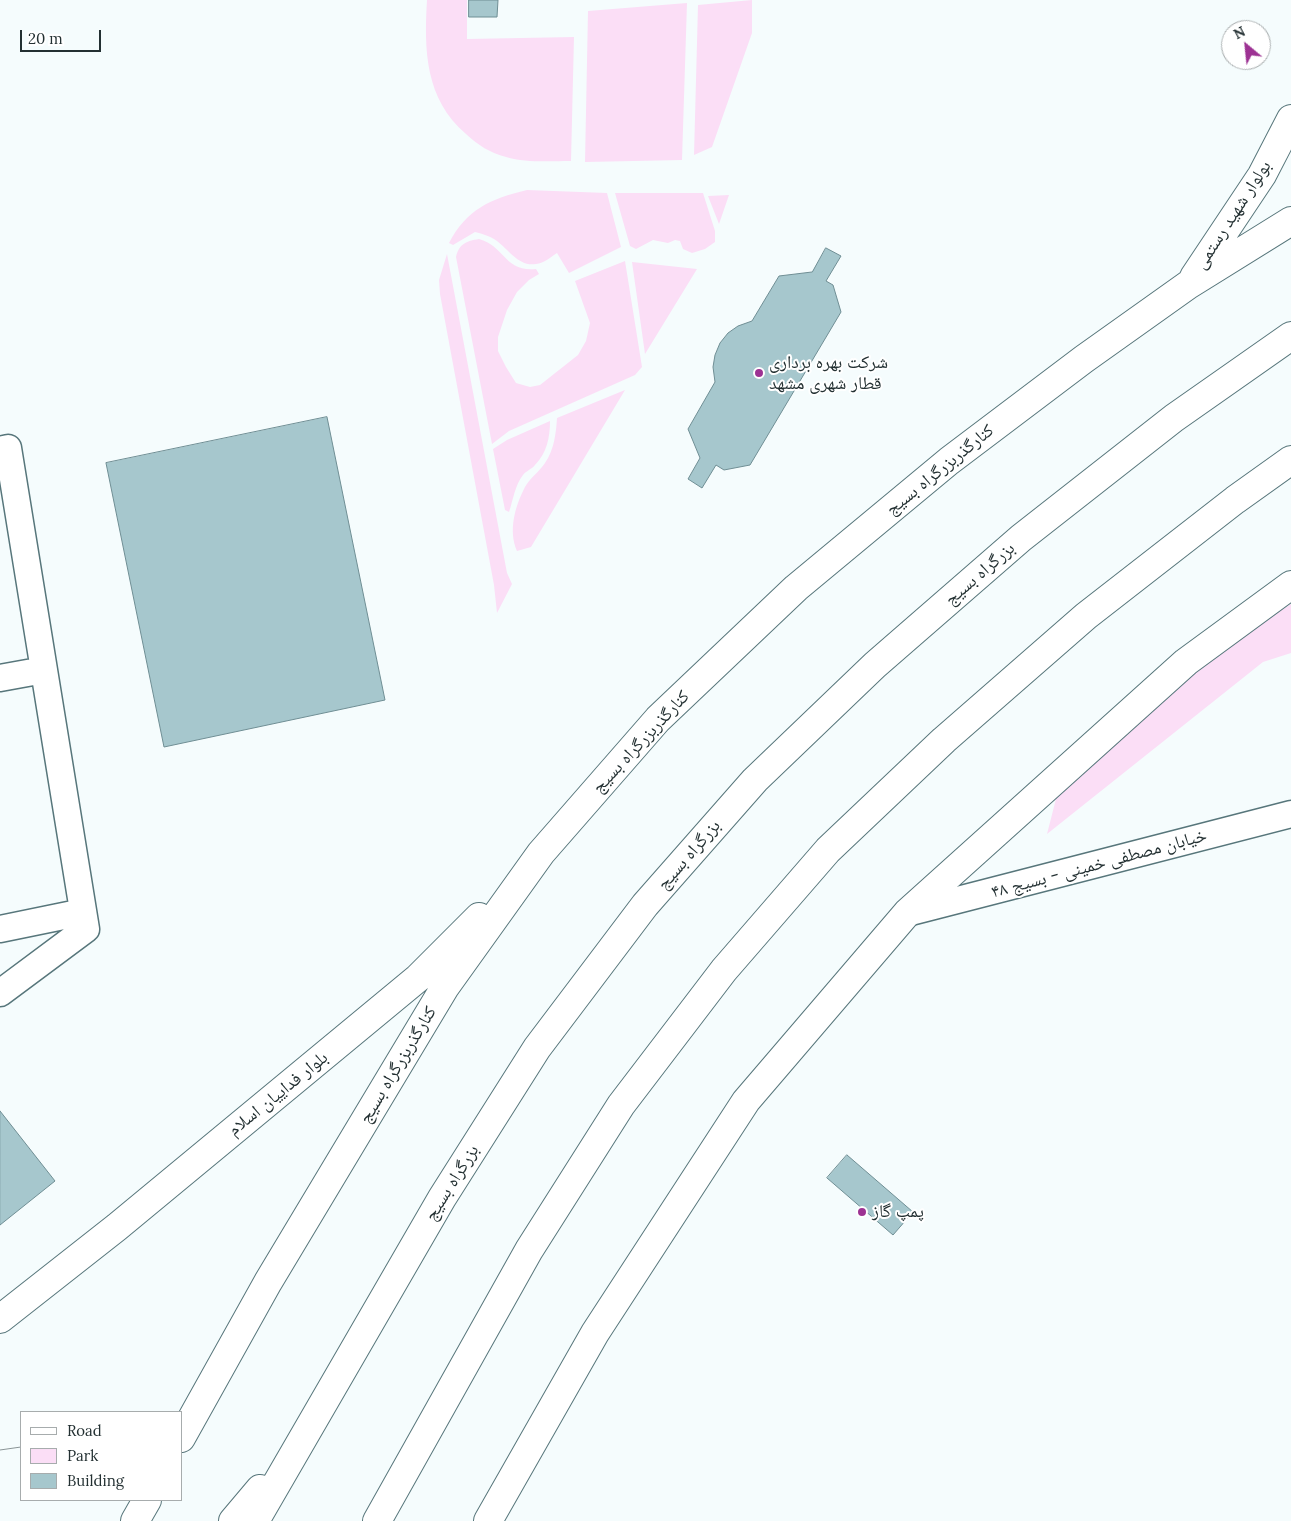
<!DOCTYPE html>
<meta charset="utf-8">
<style>
body{margin:0}
#map{position:relative;width:1291px;height:1521px;overflow:hidden;background:#f5fcfd;font-family:Lora,serif}
canvas{display:block}
.legend{position:absolute;left:20px;top:1411px;width:162px;height:90px;box-sizing:border-box;background:#fff;border:1px solid #a7acad;margin:0;padding:6px 9px;list-style:none;font-size:15px;color:#233032}
.legend li{display:flex;align-items:center;gap:10px;height:25px}
.legend b{width:25px;border:1px solid #a7acad}
.north{position:absolute;left:1221px;top:20px;width:50px;height:50px;box-sizing:border-box;background:#fff;border:1px solid #a7acad;border-radius:50%;rotate:332deg;font-size:14px;font-weight:700;line-height:20px;text-align:center;color:#233032}
.north::after{content:'';display:block;margin:auto;width:18px;height:22px;background:#9d3293;clip-path:polygon(50% 0,100% 100%,50% 72%,0 100%)}
.scale{position:absolute;left:20px;top:30px;width:81px;height:22px;box-sizing:border-box;border:2px solid #233032;border-top:0;padding-left:6px;font-size:15px;line-height:18px;white-space:nowrap;color:#233032;-webkit-text-stroke:4px #fff;paint-order:stroke}
</style>
<div id="map">
<canvas width="1291" height="1521"></canvas>
<ul class="legend">
<li><b style="height:6px;background:#fff"></b>Road</li>
<li><b style="height:14px;background:#fbdef6"></b>Park</li>
<li><b style="height:14px;background:#a6c7cd"></b>Building</li>
</ul>
<div class="north">N</div>
<div class="scale">20 m</div>
</div>
<script>
const ctx = document.querySelector('canvas').getContext('2d');
ctx.lineJoin = 'round';
function fillPath(path, color) {
  ctx.fillStyle = color;
  ctx.fill(path, 'evenodd');
}
function stroke(path, color, width, dash) {
  ctx.strokeStyle = color;
  ctx.lineWidth = width;
  ctx.lineCap = dash ? 'butt' : 'round';
  ctx.setLineDash(dash || []);
  ctx.stroke(path);
}
function write(font, color, halo, rows, align = 'center') {
  ctx.font = font + ' Lora,"Noto Naskh Arabic",serif';
  ctx.lineWidth = 4;
  ctx.setLineDash([]);
  ctx.textBaseline = 'middle';
  ctx.strokeStyle = halo;
  ctx.fillStyle = color;
  for (const [text, x, y, turn = 0] of rows) {
    ctx.save();
    ctx.translate(x, y);
    ctx.rotate((+turn || 0) * Math.PI / 180);
    ctx.textAlign = isNaN(turn) ? turn : align;
    if (halo) ctx.strokeText(text, 0, 0);
    ctx.fillText(text, 0, 0);
    ctx.restore();
  }
}
const green = new Path2D(`
 M427,0H467V39L574,37L571,161C550,161 526,163 506,157C490,153 478,145 466,134C425,99 424,50 427,0Z
 M752,0V33L712,147L694,155L698,5Z
 M687,3L682,160L585,162L588,11Z
 M527,190L607,193L621,247L569,273L557,253C551,257 544,263 536,264C519,267 509,250 497,241C490,236 483,234 475,232L453,245L449,243C467,209 490,199 527,190Z
 M615,193H703L715,231V242L705,249L692,253L683,249L680,241L675,240L668,243L653,240L636,249L630,246Z
 M729,195L719,224L708,196Z
 M479,239C505,246 504,272 536,269L539,274L529,280L517,292L507,310L498,337V351L506,367L516,383L530,387L540,385L578,355L586,341L590,323L575,281L625,261L642,367L635,375L509,431L492,444L456,257C459,244 466,241 479,239Z
 M447,254L507,573L512,584L497,613L494,585L440,294L439,280Z
 M632,262L697,269L645,354Z
 M625,390L531,547L517,551C508,531 515,506 525,487C530,478 539,472 545,463C554,450 556,434 557,418Z
 M550,421C550,437 547,453 535,465C532,469 526,471 523,475C515,485 513,500 509,512L505,510L493,449L507,440Z
 M1291,604V653L1263,662L1047,834L1057,795L1192,667Z`);
const building = new Path2D(`
 M469,0H498L497,17H469Z
 M826,248L841,256L826,281L833,285L841,312L750,465L724,470L716,465L702,488L688,479L700,458L688,429L715,382L713,367L715,355L720,343L728,333L738,326L752,321L779,276L812,272Z
 M327,417L385,700L164,747L106,463Z
 M0,1111L55,1181L0,1225Z
 M847,1155L913,1212L893,1235L827,1178Z`);
const street = new Path2D(`
 M0,450L8,448L86,929L0,993
 M0,678L44,670
 M907,913L1291,814
 M0,929L83,912`);
const secondary = new Path2D(`
 M1194,277L1262,175L1291,119
 M0,1319L117,1227L418,978L479,917
 M181,1438L268,1282L445,987L541,853L658,719L796,588L949,461L1084,359L1188,285L1291,221
 M135,1521L147,1500
 M488,1521L595,1333L746,1101L907,913L1186,662L1291,585`);
const highway = new Path2D(`
 M233,1521L260,1489
 M255,1521L442,1198L537,1048L645,905L755,780L875,665L1021,538L1174,418L1291,336
 M377,1521L529,1250L621,1105L724,970L828,850L944,740L1086,616L1235,500L1291,460`);
const tram = new Path2D(`
 M0,1450L21,1447`);
const markers = [
 [759,373,5,"#9d3293"],
 [862,1212,5,"#9d3293"]
];
const streetNames = [
 ["بولوار شهید رستمی",1233,215,-57],
 ["کنارگذربزرگراه بسیج",940,470,-39],
 ["بزرگراه بسیج",980,574,-41],
 ["کنارگذربزرگراه بسیج",641,742,-47],
 ["بزرگراه بسیج",689,855,-49],
 ["خیابان مصطفی خمینی - بسیج ۴۸",1099,864,-15],
 ["کنارگذربزرگراه بسیج",398,1065,-59],
 ["بلوار فداییان اسلام",278,1094,-39],
 ["بزرگراه بسیج",452,1183,-58]
];
const poiNames = [
 ["شرکت بهره برداری",769,363],
 ["قطار شهری مشهد",769,384],
 ["پمپ گاز",872,1212]
];
fillPath(green, '#fbdef6');
fillPath(building, '#a6c7cd');
stroke(building, '#6f8e94', 1);
stroke(street, '#57767b', 29);
stroke(secondary, '#57767b', 30);
stroke(highway, '#57767b', 30);
stroke(street, '#fff', 26);
stroke(secondary, '#fff', 28);
stroke(highway, '#fff', 28);
stroke(tram, '#8a9496', 1);
for (const [x, y, r, color] of markers) {
  const dot = new Path2D();
  dot.arc(x, y, r, 0, 2 * Math.PI);
  ctx.fillStyle = color;
  ctx.fill(dot);
  stroke(dot, '#fff', 2);
}
write('18px', '#233032', '#fff', streetNames);
write('18px', '#233032', '#fff', poiNames, 'left');
</script>
